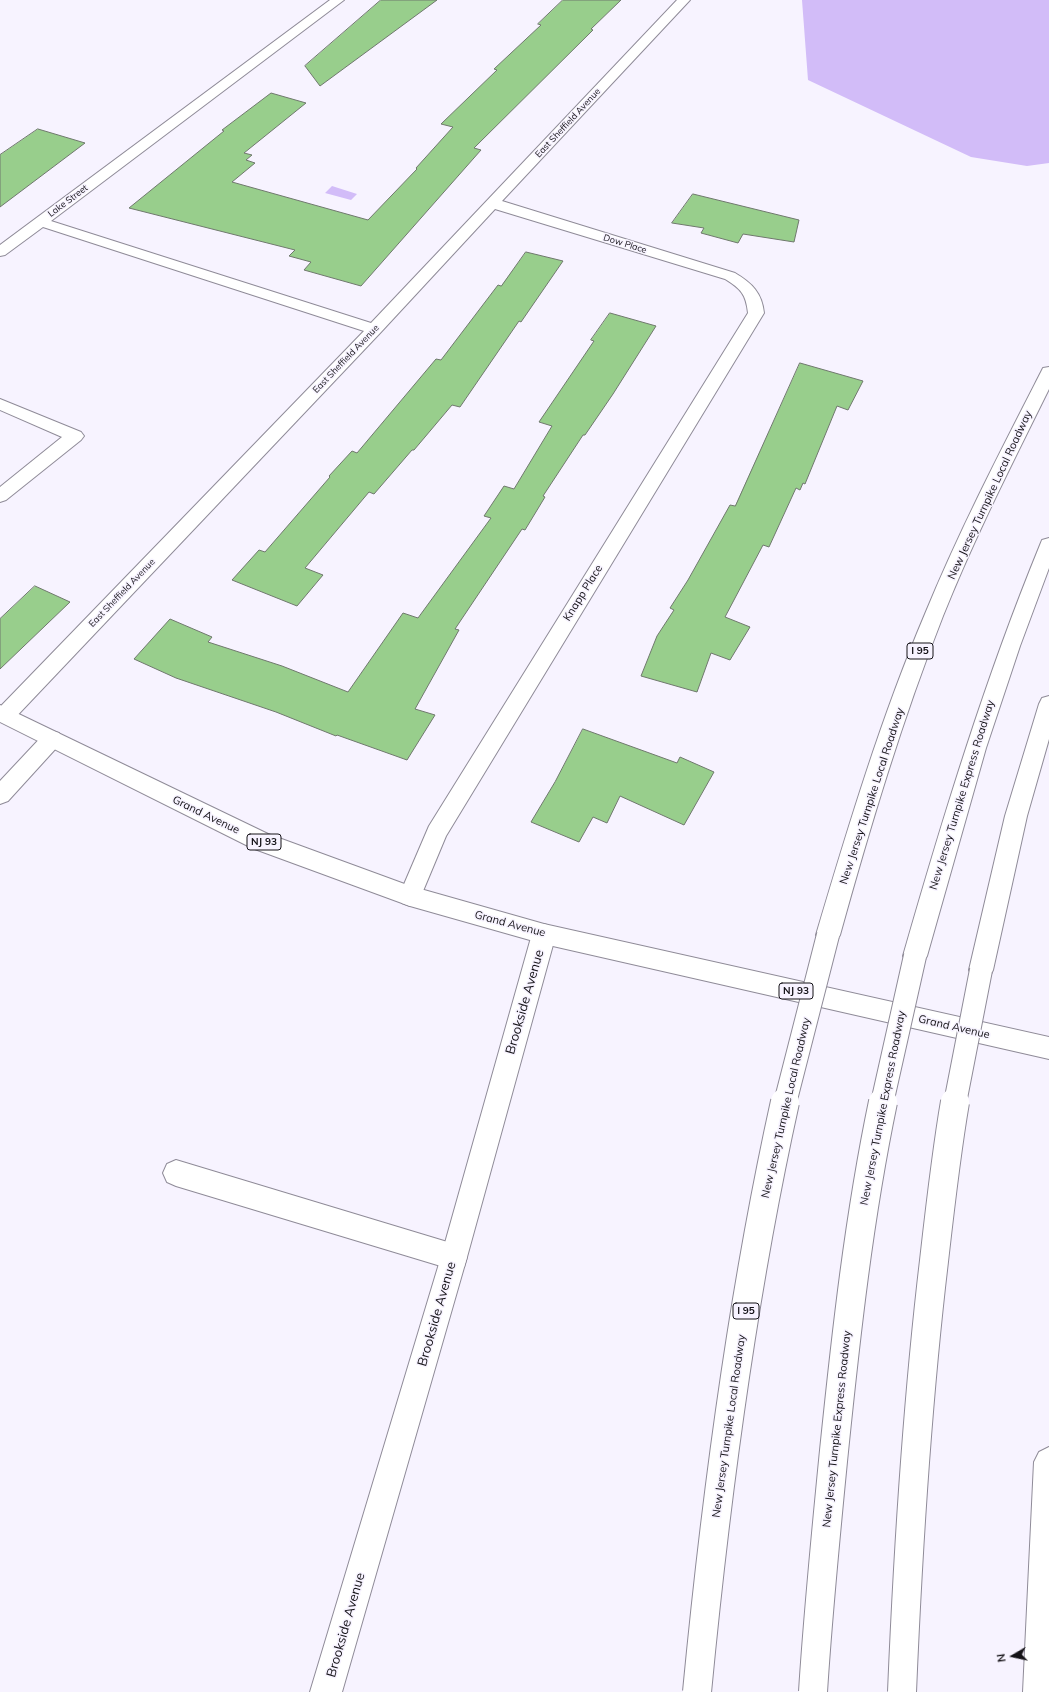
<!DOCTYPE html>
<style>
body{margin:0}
#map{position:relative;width:1049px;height:1692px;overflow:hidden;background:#f7f3ff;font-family:Mulish,sans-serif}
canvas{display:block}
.north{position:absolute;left:993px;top:1636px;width:40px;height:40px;-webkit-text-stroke:3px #f7f3ff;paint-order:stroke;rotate:261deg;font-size:11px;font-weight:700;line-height:16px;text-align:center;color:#141217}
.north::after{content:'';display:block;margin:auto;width:14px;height:18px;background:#141217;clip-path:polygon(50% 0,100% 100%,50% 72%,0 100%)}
</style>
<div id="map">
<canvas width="1049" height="1692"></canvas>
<div class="north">N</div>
</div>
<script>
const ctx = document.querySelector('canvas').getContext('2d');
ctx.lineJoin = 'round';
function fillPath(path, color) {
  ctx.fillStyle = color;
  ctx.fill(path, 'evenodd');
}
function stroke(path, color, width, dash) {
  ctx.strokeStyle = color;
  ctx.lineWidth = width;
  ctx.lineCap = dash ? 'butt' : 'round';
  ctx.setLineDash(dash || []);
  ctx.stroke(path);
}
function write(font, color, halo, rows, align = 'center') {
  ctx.font = font + ' Mulish,sans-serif';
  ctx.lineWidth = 3;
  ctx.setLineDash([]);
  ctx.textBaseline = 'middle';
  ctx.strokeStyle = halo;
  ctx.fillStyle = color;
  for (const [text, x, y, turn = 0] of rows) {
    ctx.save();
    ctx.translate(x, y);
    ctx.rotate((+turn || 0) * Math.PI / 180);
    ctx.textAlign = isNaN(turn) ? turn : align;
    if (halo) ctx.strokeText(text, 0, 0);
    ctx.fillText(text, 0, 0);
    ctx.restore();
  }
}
const water = new Path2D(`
 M802,0H1049V163L1027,166L971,157L808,80Z
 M332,186L357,194L351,200L325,193Z`);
const building = new Path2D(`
 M381,0H437L320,86L305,66Z
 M563,0H621L591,29L593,30L474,148L481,150L361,286L304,270L311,262L289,256L295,250L129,208L224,131L222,130L271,93L306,103L244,153L252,155L246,160L255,163L232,182L368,220L417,169L416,168L453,127L441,124L497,70L494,69L541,25L538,24Z
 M38,129L85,143L0,207V155Z
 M693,194L799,220L794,242L743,234L738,243L701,233L704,228L672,223Z
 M526,252L563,261L521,322L519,321L460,407L452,405L414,450H412L374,494L369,492L305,568L323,575L297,606L232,580L259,550L265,552L330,477L329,476L352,451L357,453L436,359L441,360L498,285L501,286Z
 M610,313L656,326L613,394L585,435H583L543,496L545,497L525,530L522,529L455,629L459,630L415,709L435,715L407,760L337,735L336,736L276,712L176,678L134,659L170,619L212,637L208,642L282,666L348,692L403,613L418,618L491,518L484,516L504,486L514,489L552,426L539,422L594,341L591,340Z
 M800,363L863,381L848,410L837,406L805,484L803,483L800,490L796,488L769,547L763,545L725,617L750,627L730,660L711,653L697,692L641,676L657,636L674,610L670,608L688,580L730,505L735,506Z
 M35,586L70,602L0,669V619Z
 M583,729L677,763L680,757L714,772L684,825L620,796L607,823L593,817L579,842L531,822L555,782Z`);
const service = new Path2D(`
 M0,399L81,432L84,436L81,440L6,500L0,502V487L62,437L0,410Z
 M176,1160L454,1244L464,1247L467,1257L464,1267L454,1270L176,1186L167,1182L163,1173L167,1164Z`);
const minor = new Path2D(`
 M330,0H344L51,221L371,323L677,0H690L502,201L735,273C752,283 762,293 764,313L446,836L418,903L410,906L402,903L399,896L429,826L748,313C746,294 741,289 725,279L495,209L381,332L12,721L5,723L0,721V707L364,331L43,227L5,255L0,256V245Z
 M52,731L59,733L62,739L59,745L8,801L0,804V781L45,733Z
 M544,924L552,927L556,934L467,1257L342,1692H310L441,1257L532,934L536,927Z`);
const primary = new Path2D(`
 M0,705L268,834L410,886L544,924L1049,1037V1059L544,944L410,906L252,848L0,722Z`);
const motorway = new Path2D(`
 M1049,367V389C1012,464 974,538 943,616C902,720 870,827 840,935L836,942L828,945L820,942L816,935C848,827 881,718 925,614C959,531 1000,452 1041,372L1043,368Z
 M1049,538V568L1020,646L986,748L927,956L923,963L915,966L907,963L903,956C943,817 985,679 1040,545L1042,540Z
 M1049,696V739L1027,816L993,970L989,978L981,981L973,978L969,970L1005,816L1039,704L1042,698Z
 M1049,1447V1692H1023L1034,1462L1039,1452Z`);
const motorwayBridgeFar1 = new Path2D(`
 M785,1103L828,935
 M882,1103L915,956
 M955,1103L981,970`);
const motorwayBridge = new Path2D(`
 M697,1692C716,1494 742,1296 785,1102
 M813,1692C818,1612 826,1532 834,1451C846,1334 859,1217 883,1102
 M902,1692C908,1548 917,1404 934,1261C940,1208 946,1154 955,1102`);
const farStreetnames = [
 ["East Sheffield Avenue",568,123,-47],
 ["Lake Street",68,201,-37],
 ["Dow Place",625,244,17],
 ["East Sheffield Avenue",346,359,-46],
 ["East Sheffield Avenue",122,593,-46]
];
const shields = [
 [920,651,26],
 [264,842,34],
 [796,991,34],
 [746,1311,26]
];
const shieldNames = [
 ["I 95",920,651],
 ["NJ 93",264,842],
 ["NJ 93",796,991],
 ["I 95",746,1311]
];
const streetNames = [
 ["New Jersey Turnpike Local Roadway",990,495,-65],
 ["Knapp Place",583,593,-58],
 ["New Jersey Turnpike Express Roadway",962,795,-73],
 ["New Jersey Turnpike Local Roadway",872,796,-72],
 ["Grand Avenue",206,815,26],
 ["Grand Avenue",510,924,15],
 ["Grand Avenue",954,1027,13],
 ["New Jersey Turnpike Local Roadway",786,1108,-77],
 ["New Jersey Turnpike Express Roadway",883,1108,-79],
 ["New Jersey Turnpike Local Roadway",729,1426,-82],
 ["New Jersey Turnpike Express Roadway",837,1429,-84]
];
const nearStreetnames = [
 ["Brookside Avenue",525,1002,-74],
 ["Brookside Avenue",437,1314,-74],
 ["Brookside Avenue",346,1625,-74]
];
fillPath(water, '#d2bcf8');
fillPath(building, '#98ce8c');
stroke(building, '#6f786d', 1);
stroke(service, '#8f8b98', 2);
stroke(minor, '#8f8b98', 2);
stroke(primary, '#8f8b98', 2);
stroke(motorway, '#8f8b98', 2);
fillPath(service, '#fff');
fillPath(minor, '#fff');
fillPath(primary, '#fff');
fillPath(motorway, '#fff');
stroke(motorwayBridgeFar1, '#8f8b98', 24, []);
stroke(motorwayBridge, '#8f8b98', 30, []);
stroke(motorwayBridgeFar1, '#fff', 22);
stroke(motorwayBridge, '#fff', 28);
write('9px', '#141217', '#f7f3ff', farStreetnames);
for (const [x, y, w] of shields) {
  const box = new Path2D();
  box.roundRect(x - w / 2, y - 8, w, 16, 3);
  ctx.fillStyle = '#f7f3ff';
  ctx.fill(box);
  stroke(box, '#141217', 1);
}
write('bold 10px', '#141217', null, shieldNames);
write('11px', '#141217', '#f7f3ff', streetNames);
write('13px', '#141217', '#f7f3ff', nearStreetnames);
</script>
